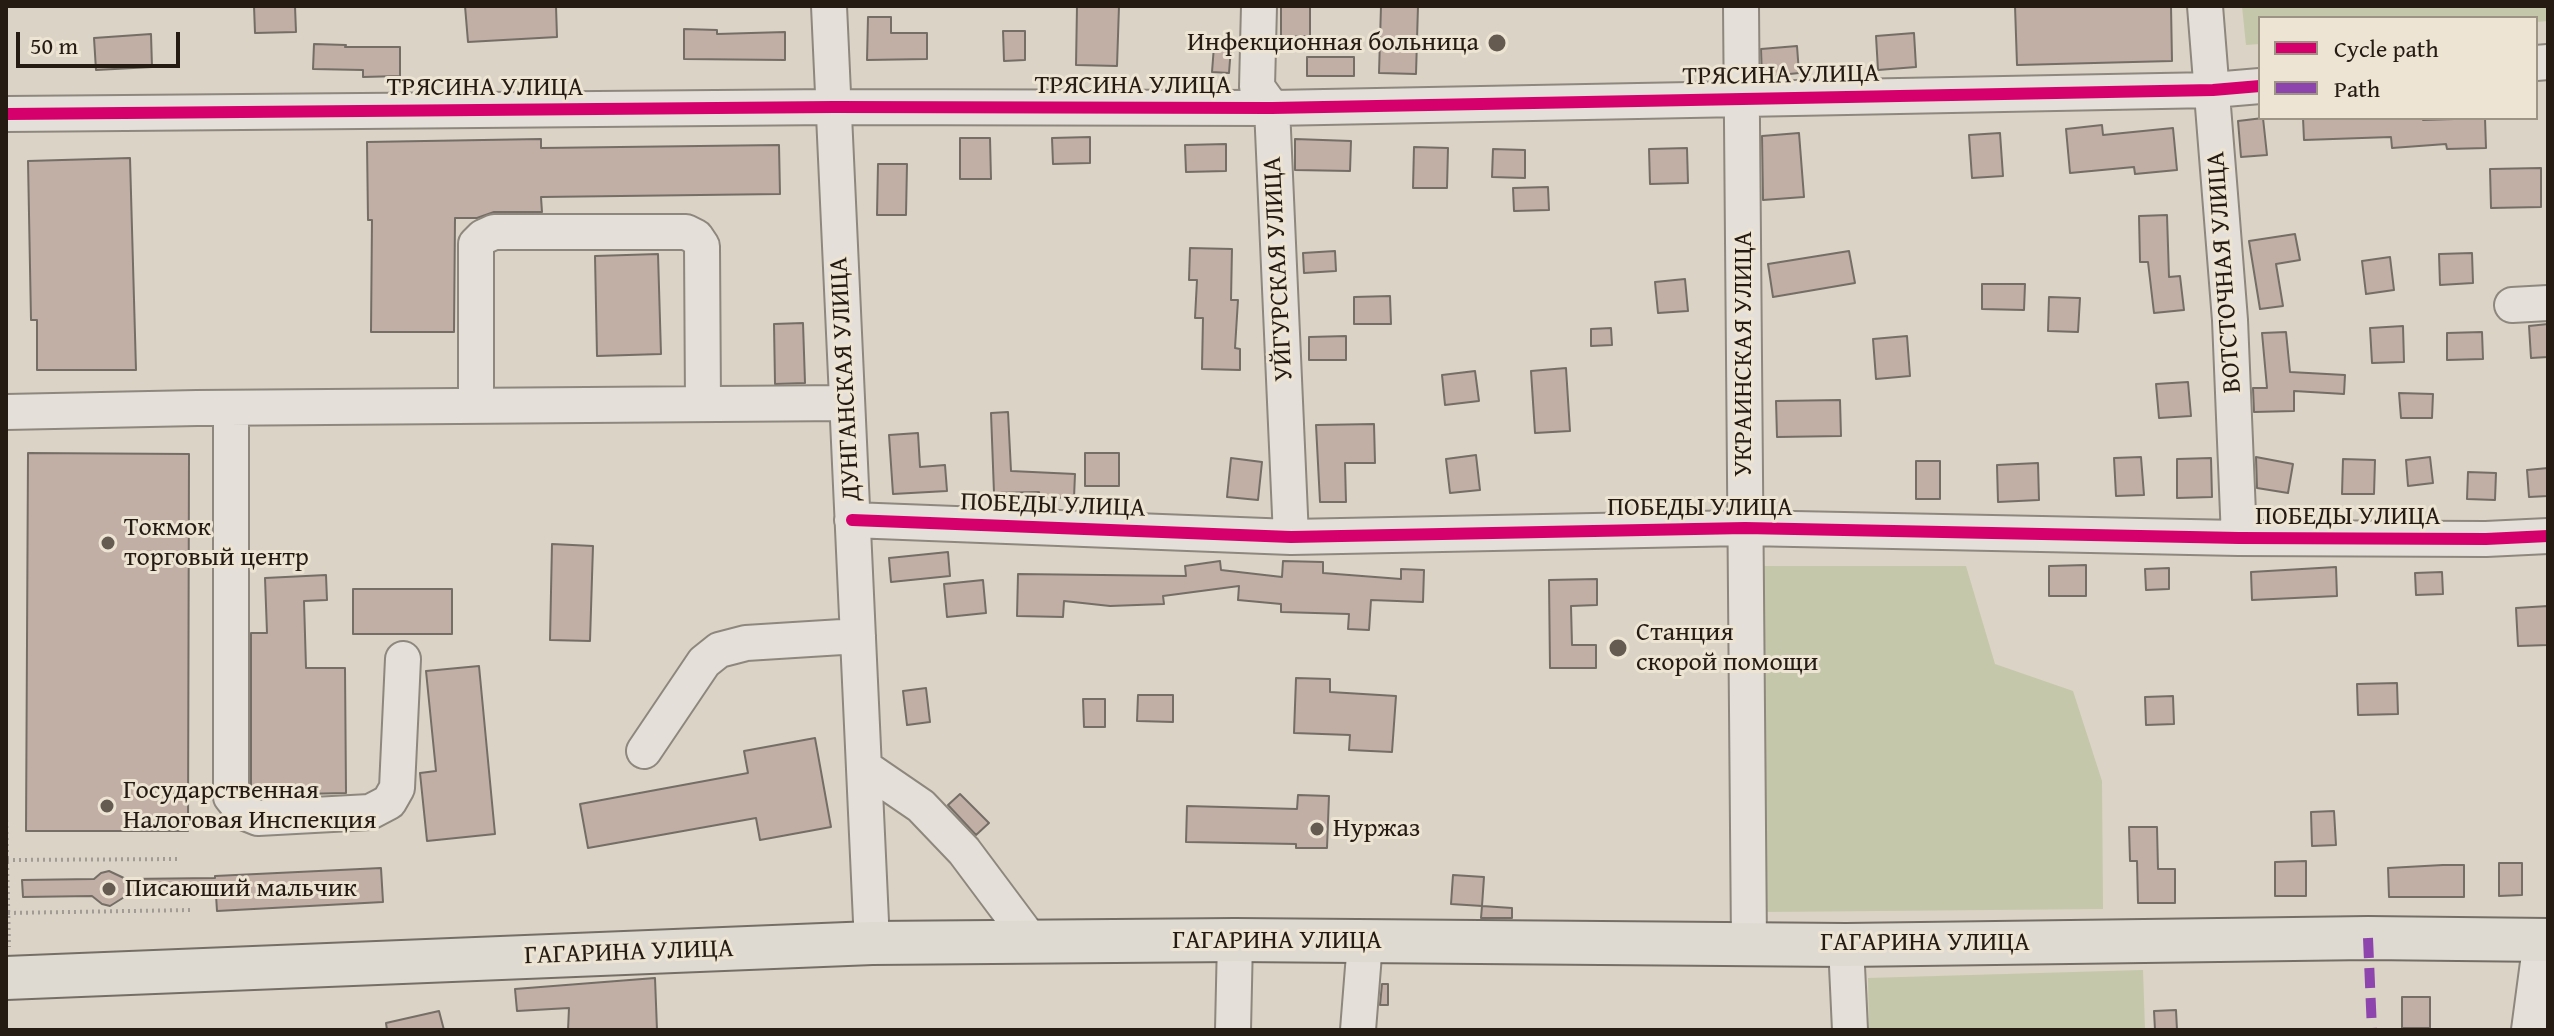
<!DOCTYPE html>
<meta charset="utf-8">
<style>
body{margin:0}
#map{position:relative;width:2554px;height:1036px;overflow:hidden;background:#dbd3c5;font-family:"Gentium Book Plus",serif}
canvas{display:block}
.frame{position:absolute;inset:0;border:8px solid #261b12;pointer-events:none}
.legend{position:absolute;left:2258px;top:16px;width:280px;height:104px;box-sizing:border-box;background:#ede4d3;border:2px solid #9d9486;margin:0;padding:10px 14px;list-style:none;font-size:24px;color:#261b12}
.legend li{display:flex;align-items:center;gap:16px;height:40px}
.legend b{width:40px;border:2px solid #9d9486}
.scale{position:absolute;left:16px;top:32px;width:164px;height:36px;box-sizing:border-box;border:4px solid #261b12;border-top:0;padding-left:10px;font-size:24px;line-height:28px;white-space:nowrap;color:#261b12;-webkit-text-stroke:6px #ede4d3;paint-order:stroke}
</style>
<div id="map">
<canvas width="2554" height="1036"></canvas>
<div class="frame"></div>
<ul class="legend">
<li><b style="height:10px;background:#d6006c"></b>Cycle path</li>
<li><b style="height:10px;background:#8e44ad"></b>Path</li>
</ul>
<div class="scale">50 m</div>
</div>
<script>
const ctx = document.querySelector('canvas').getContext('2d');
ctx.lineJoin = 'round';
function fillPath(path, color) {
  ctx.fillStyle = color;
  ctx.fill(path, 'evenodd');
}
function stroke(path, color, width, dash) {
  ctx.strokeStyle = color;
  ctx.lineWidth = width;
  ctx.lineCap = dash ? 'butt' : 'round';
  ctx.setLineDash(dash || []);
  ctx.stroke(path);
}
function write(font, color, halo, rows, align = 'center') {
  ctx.font = font + ' "Gentium Book Plus",serif';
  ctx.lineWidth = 6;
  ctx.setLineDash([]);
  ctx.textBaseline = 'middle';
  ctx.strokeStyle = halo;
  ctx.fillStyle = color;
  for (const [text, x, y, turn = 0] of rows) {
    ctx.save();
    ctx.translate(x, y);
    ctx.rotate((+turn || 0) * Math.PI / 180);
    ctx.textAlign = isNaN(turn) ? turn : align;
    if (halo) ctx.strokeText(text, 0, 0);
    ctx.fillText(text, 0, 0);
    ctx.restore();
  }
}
const green = new Path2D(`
 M2242,6H2548V21L2536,22V18H2260V44L2246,45Z
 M1755,566H1966L1995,664L2073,691L2102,781L2103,909L1764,912Z
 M2143,970L2145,1030H1869L1868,978Z`);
const building = new Path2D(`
 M254,6H295L296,32L255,33Z
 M465,6H556L557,37L468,42Z
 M1077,6H1119L1117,66L1076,65Z
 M1281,6H1310V36L1281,37Z
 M1381,6H1418L1416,74L1379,73Z
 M2015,6H2171L2172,61L2017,65Z
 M868,17H891V33H927V59L867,60Z
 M684,29L717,30V34L785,32V60L684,59Z
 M1003,31H1025V60L1004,61Z
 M1914,33L1916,67L1878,70L1876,36Z
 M151,34L152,67L96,70L94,38Z
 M314,44L346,45L345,47H400V76L363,77V70L313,69Z
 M1214,46L1231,47L1229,73L1212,72Z
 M1797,46L1799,73L1762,77L1761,49Z
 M1307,57H1354V76H1307Z
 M2263,118L2267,155L2241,157L2238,121Z
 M2303,118H2423V120L2485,118L2486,148L2447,149L2446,144L2392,148L2391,137L2304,140Z
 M2102,125L2103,135L2173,128L2177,170L2135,174L2134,167L2070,173L2066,129Z
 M1799,133L1804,197L1763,200L1762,136Z
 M2000,133L2003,176L1972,178L1969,135Z
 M1090,137V163L1053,164L1052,138Z
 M960,138H990L991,179H960Z
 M541,139V148L779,145L780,194L541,197L542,212H494L477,218H455L454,332H371L372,220H368L367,142Z
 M1295,139L1351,141L1350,171L1295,170Z
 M1226,144V171L1186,172L1185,145Z
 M1414,147L1448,148L1447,188H1413Z
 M1687,148L1688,183L1650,184L1649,149Z
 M1493,149L1525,150V178L1492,177Z
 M130,158L136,370H37V320H31L28,161Z
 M878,164H907L906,215H877Z
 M2541,168V207L2491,208L2490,169Z
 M1548,187L1549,210L1514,211L1513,188Z
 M2167,215L2169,277L2180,276L2184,310L2154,313L2148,262H2140L2139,216Z
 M2295,234L2300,260L2276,264L2283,306L2260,309L2249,241Z
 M1190,248L1232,249L1231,300H1238L1235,348L1240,349V370L1202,369L1203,318H1195L1197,280H1189Z
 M1335,251L1336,271L1304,273L1303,253Z
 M1849,251L1855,283L1773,297L1768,264Z
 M2472,253L2473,283L2440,285L2439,254Z
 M658,254L661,354L597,356L595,256Z
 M2390,257L2394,290L2366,294L2362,261Z
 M1685,279L1688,311L1658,313L1655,282Z
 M1982,284H2025L2024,310L1982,309Z
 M1390,296L1391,324H1354V297Z
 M2049,297L2080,298L2078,332L2048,331Z
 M803,323L805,383L775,384L774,324Z
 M2548,324V357L2531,358L2529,326Z
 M2403,326L2404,362L2372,363L2370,328Z
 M1611,328L1612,345L1591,346V329Z
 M2286,332L2290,372L2345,375L2344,394L2294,391V411L2254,412L2253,388H2267L2262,333Z
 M2482,332L2483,359L2447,360V333Z
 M1346,336V360H1309V337Z
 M1907,336L1910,376L1876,379L1873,339Z
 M1566,368L1570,431L1535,433L1531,371Z
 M1475,371L1479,401L1445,405L1442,375Z
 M2188,382L2191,416L2159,418L2156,384Z
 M2399,393L2433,394L2432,418H2401Z
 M1840,400L1841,436L1777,437L1776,401Z
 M1008,412L1011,471L1075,474L1074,498L1039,497V492L994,493L991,413Z
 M1374,424L1375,463H1345L1346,502H1320L1316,425Z
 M918,433L920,467L945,465L947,491L893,494L889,435Z
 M28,453L189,454L188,831H26Z
 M1085,453H1119V486H1085Z
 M1476,455L1480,490L1450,493L1446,459Z
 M2141,457L2144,495L2116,496L2114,458Z
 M2256,457L2293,464L2288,493L2257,488Z
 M2430,457L2433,483L2408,486L2406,460Z
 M1231,458L1262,462L1258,500L1227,497Z
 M2211,458L2212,497L2177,498V459Z
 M2343,459L2375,460L2374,494H2342Z
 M1916,461H1940V499H1916Z
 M2038,463L2039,500L1998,502L1997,465Z
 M2548,468V496L2529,497L2527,470Z
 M2468,472L2496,473L2495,500L2467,499Z
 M552,544L593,546L590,641L550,640Z
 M948,552L950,576L891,582L889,558Z
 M1220,561L1221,570L1282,577L1283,561L1323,562V573L1401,579V569L1424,570L1423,602L1371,600L1369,630L1348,629L1349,614L1281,612V604L1238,600L1239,586L1163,596L1164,604L1110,606L1064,601L1063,617L1017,616L1018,574L1186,576L1185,566Z
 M2086,565V596H2049V566Z
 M2336,567L2337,596L2252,600L2251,572Z
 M2169,568V589L2146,590L2145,569Z
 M2442,572L2443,594L2416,595L2415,573Z
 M326,575L327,600L304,601L306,668H345L346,793L255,795L251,790V633H267L265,578Z
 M1597,579V605L1571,606L1572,645H1596V668H1550L1549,580Z
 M983,580L986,613L947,617L944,584Z
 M353,589H452V634H353Z
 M2548,606V645L2518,646L2516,608Z
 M479,666L495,834L427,841L420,773L436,771L426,671Z
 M1296,678L1330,679V692L1396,696L1392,752L1349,750L1350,735L1294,733Z
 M2397,683L2398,714L2358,715L2357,684Z
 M926,688L930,722L907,725L903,691Z
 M1138,695H1173V722L1137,721Z
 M2173,696L2174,724L2146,725L2145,697Z
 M1083,699H1105V727H1084Z
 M815,738L831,827L760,840L756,818L588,848L580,804L748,773L744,751Z
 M960,794L989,823L976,835L948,805Z
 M1298,795L1329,796L1327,848H1296V844L1186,842L1187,806L1297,809Z
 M2334,811L2336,845L2312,846L2311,812Z
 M2129,827H2157L2158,869H2175V903H2138L2137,861H2130Z
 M2306,861V896H2275V862Z
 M2499,863H2522V895L2499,896Z
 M2443,865H2464V897H2389L2388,868Z
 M381,868L383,902L217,911L216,895L126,896L110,906L102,904L92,896L23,897L22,880L94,879L101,873L109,871L126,879L215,878V876Z
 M1453,875L1484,877L1482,906L1451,904Z
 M1482,906L1512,908V918H1481Z
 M655,978L657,1030H568L569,1008L517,1011L515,989Z
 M1382,984H1388V1005H1380Z
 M2402,997H2430V1028H2402Z
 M2176,1010L2177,1030H2155L2154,1011Z
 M439,1011L444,1030H387L386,1023Z`);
const path = new Path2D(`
 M6,814L9,947
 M7,860L180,859
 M8,913L190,910`);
const minor = new Path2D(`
 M829,6L872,943
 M1259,6L1257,87L1272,108L1291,537
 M1741,6L1749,943
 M2205,6L2230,320L2239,538
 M2536,63L2548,62
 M6,114L834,107L1272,108L2213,90L2260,86
 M2512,305L2548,303
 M476,406V244L483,237L494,232H686L696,237L702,246L703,404
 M231,408V797L243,812L258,818L370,812L389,802L397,788L403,659
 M6,412L197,408L847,403
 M852,520L1291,537L1745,528L2239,538L2486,539L2548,536
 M644,751L704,662L719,650L746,643L858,636
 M864,767L921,806L964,851L1032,942
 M1846,945L1850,1030
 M1233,1030L1235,940
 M1358,1030L1365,942
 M2529,1030L2541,940`);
const major = new Path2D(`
 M6,978L872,943L1235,940L1846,945L2368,938L2548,940`);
const quiet = new Path2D(`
 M2368,938L2372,1030`);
const cycleway = new Path2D(`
 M6,114L834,107L1272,108L2213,90L2260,86
 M852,520L1291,537L1745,528L2239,538L2486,539L2548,536`);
const markers = [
 [1497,43,10,"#655b51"],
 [108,543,8,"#655b51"],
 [1618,648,10,"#655b51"],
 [107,806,8,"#655b51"],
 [1317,829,8,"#655b51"],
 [109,889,8,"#655b51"]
];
const poiNames = [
 ["Инфекционная больница",1479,43,"right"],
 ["Токмок",124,528],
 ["торговый центр",124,558],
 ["Станция",1636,633],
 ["скорой помощи",1636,663],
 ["Государственная",123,791],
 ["Налоговая Инспекция",123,821],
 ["Нуржаз",1333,829],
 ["Писаюший мальчик",125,889]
];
const streetNames = [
 ["ТРЯСИНА УЛИЦА",1781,76,-1],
 ["ТРЯСИНА УЛИЦА",1133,86],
 ["ТРЯСИНА УЛИЦА",485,88],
 ["УЙГУРСКАЯ УЛИЦА",1279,269,-93],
 ["ВОТСТОЧНАЯ УЛИЦА",2225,272,-94],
 ["УКРАИНСКАЯ УЛИЦА",1744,354,-90],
 ["ДУНГАНСКАЯ УЛИЦА",846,379,-93],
 ["ПОБЕДЫ УЛИЦА",1053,506,2],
 ["ПОБЕДЫ УЛИЦА",1700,508],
 ["ПОБЕДЫ УЛИЦА",2348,517],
 ["ГАГАРИНА УЛИЦА",1277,941],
 ["ГАГАРИНА УЛИЦА",1925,943],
 ["ГАГАРИНА УЛИЦА",629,953,-2]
];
fillPath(green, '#c4c7a9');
fillPath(building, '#c1aea5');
stroke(building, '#746e66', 2);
stroke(minor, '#8d877e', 38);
stroke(major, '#746e66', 46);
stroke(path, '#a09c95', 4, [2, 4]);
stroke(minor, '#e4dfd8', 34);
stroke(major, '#dedad2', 42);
stroke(quiet, '#8e44ad', 10, [20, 10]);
stroke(cycleway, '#d6006c', 12);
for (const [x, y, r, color] of markers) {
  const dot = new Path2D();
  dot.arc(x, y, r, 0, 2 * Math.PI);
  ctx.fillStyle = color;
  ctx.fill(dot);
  stroke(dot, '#ede4d3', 3);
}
write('26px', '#261b12', '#ede4d3', poiNames, 'left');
write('26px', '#261b12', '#ede4d3', streetNames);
</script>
